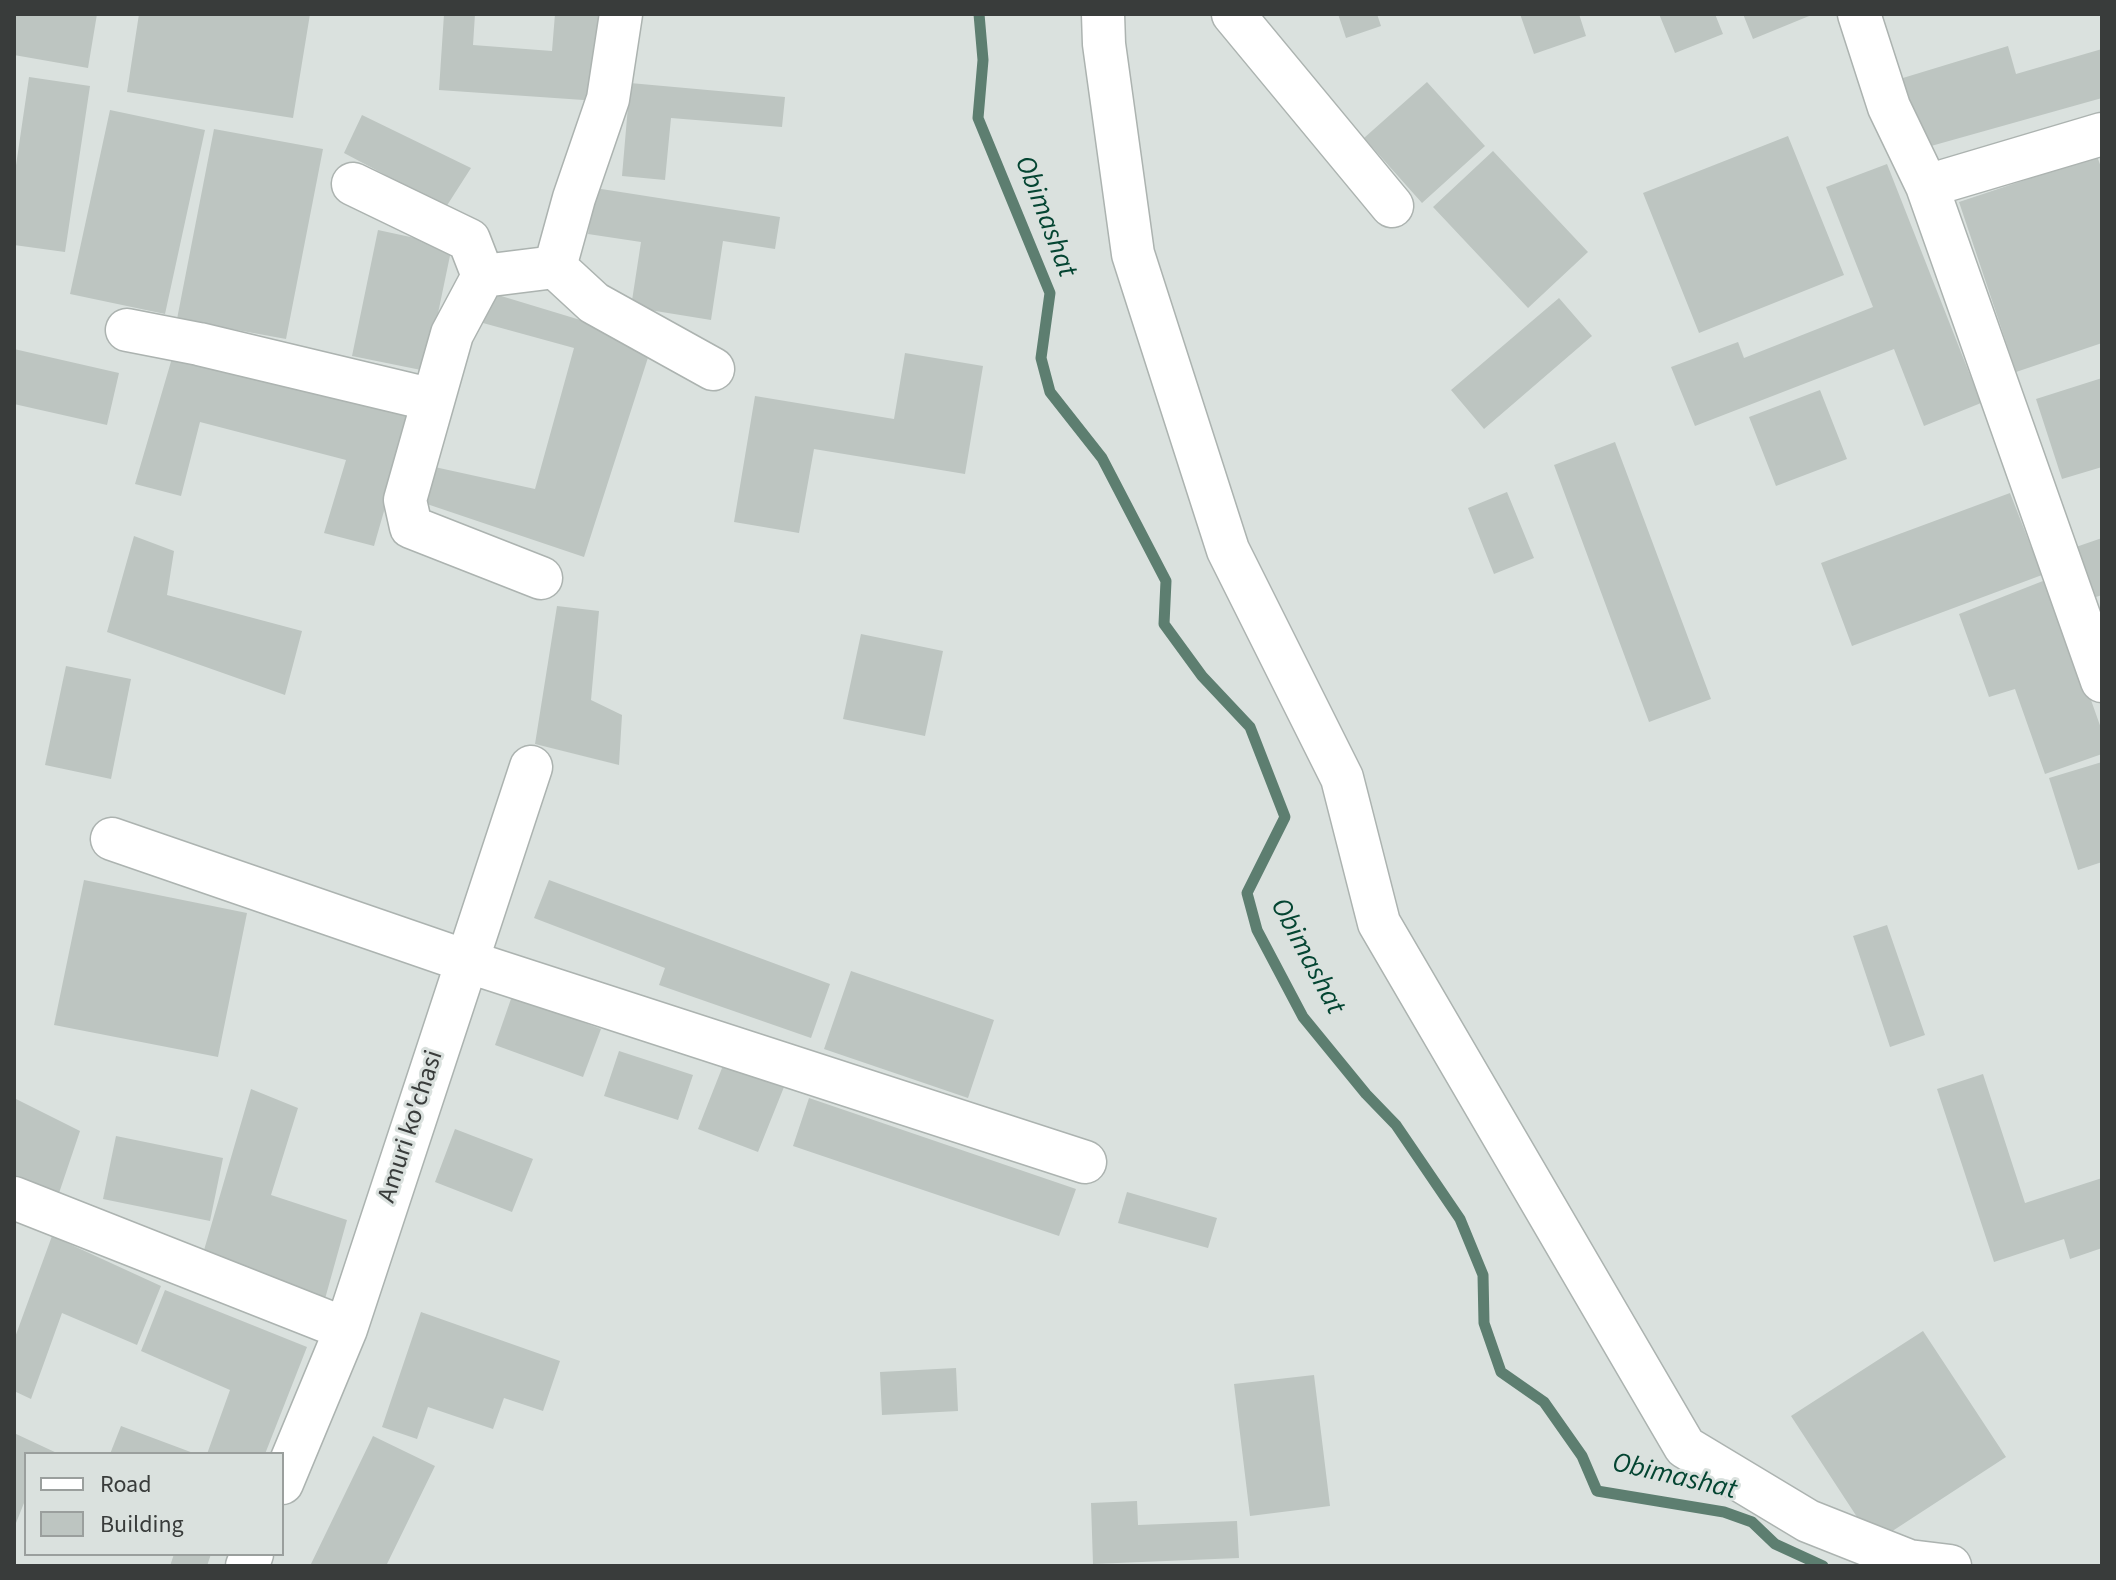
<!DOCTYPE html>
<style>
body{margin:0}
#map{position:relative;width:2116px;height:1580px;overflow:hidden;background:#dae1de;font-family:"Source Sans 3",sans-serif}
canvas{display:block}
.frame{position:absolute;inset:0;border:16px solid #393c3b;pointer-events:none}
.legend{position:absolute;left:24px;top:1452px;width:260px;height:104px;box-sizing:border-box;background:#dae1de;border:2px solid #9a9f9d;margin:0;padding:10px 14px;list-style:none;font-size:24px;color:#393c3b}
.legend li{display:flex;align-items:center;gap:16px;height:40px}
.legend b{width:40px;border:2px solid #9a9f9d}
</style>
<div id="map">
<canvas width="2116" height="1580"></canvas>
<div class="frame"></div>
<ul class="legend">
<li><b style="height:10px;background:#fff"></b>Road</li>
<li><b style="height:22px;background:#bdc5c1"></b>Building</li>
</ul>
</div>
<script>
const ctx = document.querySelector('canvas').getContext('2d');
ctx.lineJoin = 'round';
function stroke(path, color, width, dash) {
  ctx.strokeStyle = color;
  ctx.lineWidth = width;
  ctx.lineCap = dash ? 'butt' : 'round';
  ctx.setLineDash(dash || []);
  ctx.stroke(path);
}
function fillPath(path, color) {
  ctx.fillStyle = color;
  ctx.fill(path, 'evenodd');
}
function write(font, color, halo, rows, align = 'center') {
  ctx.font = font + ' "Source Sans 3",sans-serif';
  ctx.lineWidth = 6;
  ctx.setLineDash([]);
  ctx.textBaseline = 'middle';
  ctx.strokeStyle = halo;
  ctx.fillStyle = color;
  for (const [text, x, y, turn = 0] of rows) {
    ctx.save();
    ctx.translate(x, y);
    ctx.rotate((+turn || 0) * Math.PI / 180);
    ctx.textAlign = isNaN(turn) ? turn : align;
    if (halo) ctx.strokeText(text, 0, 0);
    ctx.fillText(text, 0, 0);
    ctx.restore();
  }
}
const stream = new Path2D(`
 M979,14L983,60L978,118L1050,293L1041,358L1050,392L1102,458L1166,581L1164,624L1202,676L1250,727L1285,817L1247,893L1257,930L1303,1017L1366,1094L1396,1125L1460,1219L1483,1275L1484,1323L1501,1372L1544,1402L1582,1456L1597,1491L1724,1512L1752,1522L1775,1544L1823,1566`);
const building = new Path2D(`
 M14,14H97L88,68L14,55Z
 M139,14H310L293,118L127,92Z
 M444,14H475L473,45L552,51L555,14H604L598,101L439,90Z
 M1338,14H1377L1381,26L1346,38Z
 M1520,14H1579L1586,36L1534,54Z
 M1659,14H1715L1723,34L1675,53Z
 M1743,14H1814L1753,39Z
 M2008,46L2016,74L2102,49V98L1924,148L1893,81Z
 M29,77L90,86L65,252L14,245V179Z
 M1427,82L1485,146L1422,203L1364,138Z
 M630,83L785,97L782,127L671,118L665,180L622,176Z
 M110,110L205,130L165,314L70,294Z
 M362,115L471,168L446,207L344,153Z
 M214,129L323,149L286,339L177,319Z
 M1788,136L1844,275L1699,333L1643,193Z
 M1493,151L1588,252L1528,308L1433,207Z
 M2097,156L2102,170V343L2016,372L1959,202Z
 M1887,164L1981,403L1924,426L1894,349L1695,426L1671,367L1738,342L1744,358L1873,307L1826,187Z
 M595,188L780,217L775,249L723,241L711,320L631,307L641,242L588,234Z
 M378,230L452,246L426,371L352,356Z
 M488,292L653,342L584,557L418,501L430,466L535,489L574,348L483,323Z
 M1559,298L1592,336L1484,429L1451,390Z
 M175,348L415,403L374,546L324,533L346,460L200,422L181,496L135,484Z
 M14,349L119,373L107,425L14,404Z
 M905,353L983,366L965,474L814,449L799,533L734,522L755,396L894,419Z
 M2102,378V467L2062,479L2036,399Z
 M1820,390L1847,459L1776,486L1749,417Z
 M1615,442L1711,699L1649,722L1554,465Z
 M1507,492L1534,558L1494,574L1468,508Z
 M2010,493L2042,575L1852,646L1821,563Z
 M134,536L174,551L167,595L302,631L285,695L107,632Z
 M2102,538V595L2090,599L2073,548Z
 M2048,579L2102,731V754L2045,774L2015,689L1989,697L1959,614Z
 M557,606L599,611L591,700L622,715L619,765L535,744Z
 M861,634L943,651L925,736L843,719Z
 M66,666L131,679L111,779L45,765Z
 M2102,762V862L2078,870L2049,778Z
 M84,880L247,913L218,1057L54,1025Z
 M549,880L830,984L811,1038L659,985L665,968L534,918Z
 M1887,925L1925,1035L1890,1047L1853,936Z
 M851,971L994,1020L968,1098L824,1049Z
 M512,996L601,1029L583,1077L495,1045Z
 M619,1051L693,1075L678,1120L604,1096Z
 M724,1063L784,1087L758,1152L698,1129Z
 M1983,1074L2025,1203L2102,1178V1248L2070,1259L2064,1239L1994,1262L1937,1089Z
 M251,1089L298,1108L271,1195L347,1220L323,1306L202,1257Z
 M14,1098L80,1131L57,1199L14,1179Z
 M809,1098L1076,1189L1059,1236L793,1146Z
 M455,1129L533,1159L512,1212L435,1182Z
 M116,1136L223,1158L210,1221L103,1199Z
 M1127,1192L1217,1218L1208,1248L1118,1223Z
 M52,1236L161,1286L137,1345L62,1313L31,1399L14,1391V1340Z
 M165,1290L307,1347L265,1454H207L230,1390L141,1351Z
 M421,1312L560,1361L543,1411L504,1398L493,1429L428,1407L417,1439L382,1427Z
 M1923,1331L2006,1457L1874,1543L1791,1416Z
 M956,1368L958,1411L882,1415L880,1372Z
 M1314,1375L1330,1506L1250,1516L1234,1384Z
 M121,1426L196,1454H110Z
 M14,1433L59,1454H26V1498L14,1528Z
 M373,1436L435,1466L386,1566H310Z
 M1137,1501L1138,1525L1237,1521L1239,1558L1093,1564L1091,1503Z
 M174,1554H211L207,1566H170Z`);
const minor = new Path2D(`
 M621,14L608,99L574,198L555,267L594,303L713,369
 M1103,14L1104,44L1133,254L1228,550L1342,778L1379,923L1685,1447L1808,1521L1909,1561L1950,1566
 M1233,14L1392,206
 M1859,14L1889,107L1927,186L2102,681
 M353,184L469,240L483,276
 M1927,186L2102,134
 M127,330L199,344L433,400
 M541,578L411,527L405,500L452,334L483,276L555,267
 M112,839L466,961L1085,1162
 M14,1198L346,1329
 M282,1483L346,1329L531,767
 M247,1566L252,1554`);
const streetNames = [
 ["Amuri ko'chasi",412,1127,-72]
];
const waterNames = [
 ["Obimashat",1044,217,69],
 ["Obimashat",1306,957,62],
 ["Obimashat",1674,1478,13]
];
stroke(stream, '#5d7e70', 11);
fillPath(building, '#bdc5c1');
stroke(minor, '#acb3b0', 45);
stroke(minor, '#fff', 42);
write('26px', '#393c3b', '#dae1de', streetNames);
write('italic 28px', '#044532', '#dae1de', waterNames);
</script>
